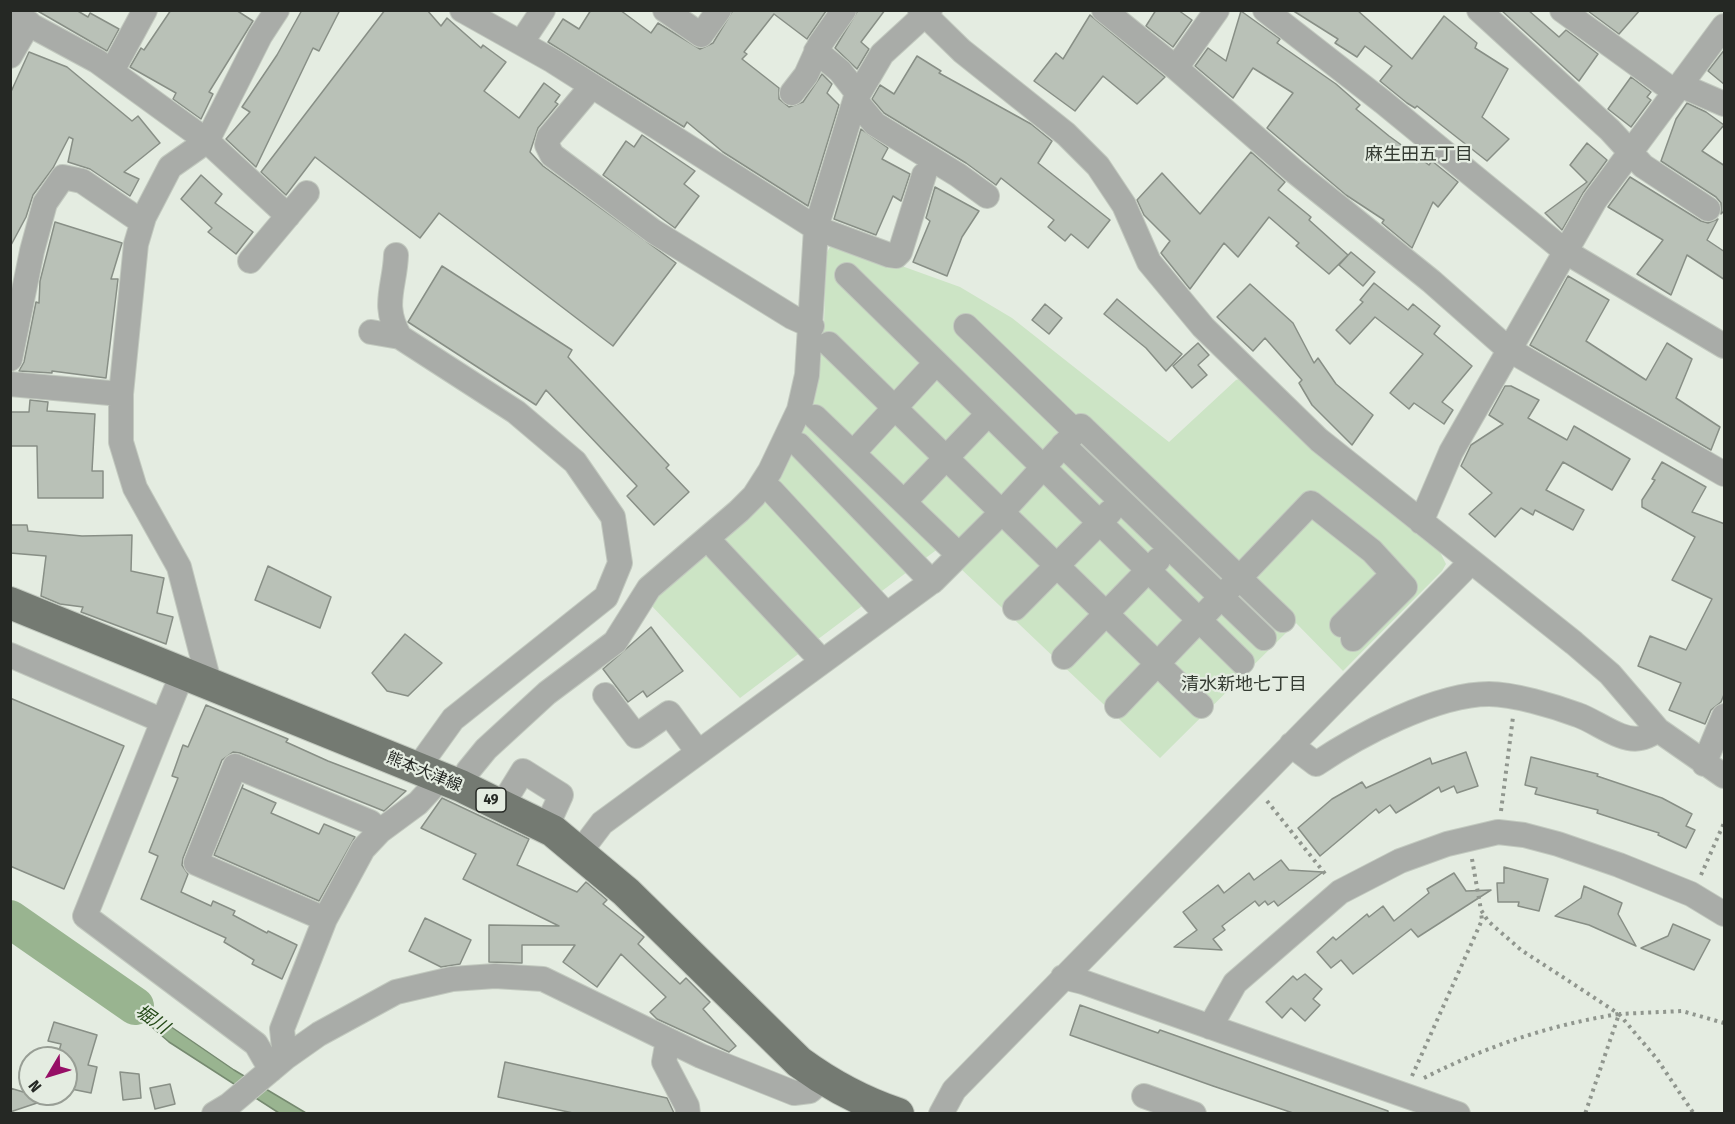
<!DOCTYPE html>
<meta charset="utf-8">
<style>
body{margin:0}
#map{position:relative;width:1735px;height:1124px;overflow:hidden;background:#e4ece1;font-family:"Fira Sans Condensed",sans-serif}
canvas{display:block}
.frame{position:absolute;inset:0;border:12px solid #252824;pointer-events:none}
.north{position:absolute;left:18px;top:1046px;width:60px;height:60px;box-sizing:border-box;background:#e4ece1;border:2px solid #989e95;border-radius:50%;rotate:232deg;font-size:16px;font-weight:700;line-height:24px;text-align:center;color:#252824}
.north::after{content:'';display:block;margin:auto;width:21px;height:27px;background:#960f66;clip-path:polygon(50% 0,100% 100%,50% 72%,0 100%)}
</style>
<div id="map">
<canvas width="1735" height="1124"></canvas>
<div class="frame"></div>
<div class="north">N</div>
</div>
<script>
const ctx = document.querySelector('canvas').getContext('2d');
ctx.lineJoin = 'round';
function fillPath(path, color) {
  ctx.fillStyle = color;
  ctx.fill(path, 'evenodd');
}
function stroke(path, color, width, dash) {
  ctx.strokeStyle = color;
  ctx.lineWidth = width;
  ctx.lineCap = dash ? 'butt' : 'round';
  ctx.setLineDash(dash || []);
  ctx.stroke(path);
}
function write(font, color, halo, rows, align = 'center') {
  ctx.font = font + ' "Fira Sans Condensed","Noto Sans JP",sans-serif';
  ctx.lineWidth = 4.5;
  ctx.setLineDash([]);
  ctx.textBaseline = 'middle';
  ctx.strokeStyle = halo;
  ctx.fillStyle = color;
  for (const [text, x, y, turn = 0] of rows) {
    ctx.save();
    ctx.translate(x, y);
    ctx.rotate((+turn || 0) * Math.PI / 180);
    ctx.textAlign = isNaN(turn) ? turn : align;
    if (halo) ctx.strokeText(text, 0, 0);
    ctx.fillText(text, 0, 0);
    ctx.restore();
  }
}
const green = new Path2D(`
 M838,243L960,287L1012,318L1169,442L1236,380L1242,378L1440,552L1446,564L1442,571L1343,671L1296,623L1160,758L939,548L740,698L647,601L757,503L808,414L824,325L826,254L830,247Z`);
const water = new Path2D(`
 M78,963L234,1070L306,1113H279L169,1042Z`);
const river = new Path2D(`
 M10,919L135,1006`);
const building = new Path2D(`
 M36,10H76L88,17L90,13L119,29L107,51Z
 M171,10H236L253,21L209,92L213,94L201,119L173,99L176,93L130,67L141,48L144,50Z
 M302,10H340L319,51L313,48L256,167L226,139L250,112L242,107L277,55Z
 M385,10H427L441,26L447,18L481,48L483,45L506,62L484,91L519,118L544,83L560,95L555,102L558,104L538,128L530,152L543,166L676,263L613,346L439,213L420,238L315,157L286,195L261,172Z
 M591,10H620L651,33L658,23L700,49L713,43L733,10L826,11L807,39L774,14L744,52L747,54L742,59L779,88V99L789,107L803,102L822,74L832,84L827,93L839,105L808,206L723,152L687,122L684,127L548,42L563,19L579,29Z
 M858,10H885L861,42L869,49L857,69L835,48Z
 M1156,10H1178L1192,20L1173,47L1146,26Z
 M1292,10H1357L1412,59L1444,16L1477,43L1475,48L1508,69L1482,117L1509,139L1487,161L1417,106L1415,108L1407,103L1380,81L1392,66L1365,46L1357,57L1335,43L1338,39Z
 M1501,10H1528L1559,37L1566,30L1598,54L1579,81Z
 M1640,10L1619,34L1588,11V10Z
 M1241,11L1280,39L1277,43L1336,84L1360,105L1356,109L1389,136L1429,165L1432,161L1458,182L1438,207L1433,202L1412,248L1382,223L1384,220L1346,195L1267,128L1293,93L1253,68L1233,98L1195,66L1208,48L1226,61Z
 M1090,15L1165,77L1137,104L1103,76L1075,111L1034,81L1056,53L1063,59Z
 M1725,49V85L1708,71Z
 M29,52L67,67L132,121L138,116L160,143L124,172L139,179L130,196L90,169L68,162L73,139L69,137L53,168L33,195L26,217L10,247V94Z
 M917,56L941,71L939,73L1031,124L1052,141L1038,163L1110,220L1088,248L1071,234L1065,241L1048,227L1054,220L1001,178L996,185L966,163L884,113L872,99L880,85L894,94Z
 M1631,77L1651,92L1647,97L1651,100L1631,127L1608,109Z
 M1687,103L1706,112L1724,125L1702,151L1725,166V210L1721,214V203L1716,197L1661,161L1676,119Z
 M861,129L888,148L882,159L910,174L901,201L893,196L876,235L834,219Z
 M642,135L695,171L684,184L699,196L675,228L603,175L626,141L634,147Z
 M1587,143L1607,160L1583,193L1562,230L1545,213L1587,182L1570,165Z
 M1251,152L1285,182L1278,190L1311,217L1309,220L1348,255L1329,274L1296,246L1299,243L1269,217L1238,257L1224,243L1190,289L1161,253L1170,241L1144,215L1137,200L1162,173L1200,214Z
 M201,175L222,194L215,203L253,232L236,254L208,232L212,228L181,199Z
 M1630,177L1701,221L1708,223L1718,219L1707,240L1725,252V280L1687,255L1671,295L1637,274L1663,240L1608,207Z
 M935,187L979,211L962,237L947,276L913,262L930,221L926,218Z
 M55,222L122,243L111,279H118L106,378L52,371V373L19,371L24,362L36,302L39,303L40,281Z
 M1351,252L1375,272L1363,286L1339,265Z
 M442,266L572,350L568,357L669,465L666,468L689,492L654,525L627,496L637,486L546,390L536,405L408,322Z
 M1568,276L1609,300L1586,341L1646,380L1667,343L1692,359L1676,398L1720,427L1711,450L1530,345Z
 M1374,283L1408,310L1413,304L1440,326L1434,334L1472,366L1442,402L1453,410L1444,424L1414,403L1409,409L1390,393L1423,354L1375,317L1350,344L1336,330L1363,302L1360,300Z
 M1250,284L1293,323L1314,363L1318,358L1336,384L1373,415L1352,445L1312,405L1299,383L1302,380L1265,338L1253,351L1217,317Z
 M1117,299L1182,354L1166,371L1146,348L1104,314Z
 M1045,304L1062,318L1049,334L1032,320Z
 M1198,343L1209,355L1198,365L1207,375L1192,388L1173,366Z
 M1505,386H1511L1539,400L1528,418L1567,440L1574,426L1630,459L1612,490L1563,462L1546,490L1584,510L1573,530L1535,510L1533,515L1521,508L1495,537L1469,514L1492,493L1461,466L1471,445L1503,424L1489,415Z
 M30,400L48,402L47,411L95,414L92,471H103V498H38L37,446H10V412H29Z
 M1662,462L1706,487L1692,512L1725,524V692L1721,702L1711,710L1705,724L1669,710L1681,683L1638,666L1650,636L1686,650L1712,599L1672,580L1695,537L1642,507V500L1655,480L1652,479Z
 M10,525H27L28,531L82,536L132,535L131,571L164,578L157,613L173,617L166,644L81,612L83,607L60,604L41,596L46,556L10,553Z
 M268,566L331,597L320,628L255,600Z
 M651,627L683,671L647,697L643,691L628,702L603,669Z
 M405,634L442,663L408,696L387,691L372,673Z
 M10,698L124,746L64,889L10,866Z
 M206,705L288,739L286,742L328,761L406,791L384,811L240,753L233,752L222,760L183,858L182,865L188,874L181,892L211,906L213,901L235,911L233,915L267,933L268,931L297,945L282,979L252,964L254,960L224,942L226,938L141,899L158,856L149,852L178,778L172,776L183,745L188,747Z
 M1466,752L1478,786L1457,793L1454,786L1441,792L1439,787L1396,813L1390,805L1379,813L1376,809L1320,856L1298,828L1332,799L1362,782L1366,788L1430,758L1432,764Z
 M1531,757L1598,774L1597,776L1662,798L1692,814L1686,826L1695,830L1686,848L1658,835L1659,833L1597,813L1598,810L1535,794L1537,788L1525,785Z
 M243,785L242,788L276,803L271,813L319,834L324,824L355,837L319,901L214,855Z
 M442,798L529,839L517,865L577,892L586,882L607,900L603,904L644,937L638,944L680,984L686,978L710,1002L703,1009L736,1046L729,1052L657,1019L650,1012L666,997L621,954L597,987L563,962L575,945H522V963L489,962V925L559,926L463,879L476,854L421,828Z
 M1281,860L1289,870L1323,872L1278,906L1274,901L1268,905L1265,901L1259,906L1255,901L1222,926L1225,930L1213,939L1222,950L1174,947L1197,930L1183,912L1218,885L1224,893L1249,873L1254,880Z
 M1504,867L1548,879L1539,911L1518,906L1519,902H1498L1497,883H1504Z
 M1454,873L1466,891L1491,890L1418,937L1411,929L1353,974L1341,960L1331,968L1317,952L1333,937L1336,940L1367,914L1369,917L1383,906L1394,921L1429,893L1427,889Z
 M1584,886L1622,903L1618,914L1636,946L1589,925L1555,916L1581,898Z
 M425,918L471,940L460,964L441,967L409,951Z
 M1673,924L1710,940L1694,970L1641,948L1668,936Z
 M1305,974L1322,989L1313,999L1320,1005L1305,1021L1291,1008L1282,1018L1266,1002L1293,976L1297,980Z
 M1080,1005L1158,1033L1160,1030L1388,1111V1113H1293L1213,1086L1070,1035Z
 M54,1022L97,1035L88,1065L97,1067L91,1093L66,1088V1058H57L61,1044L48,1041Z
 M505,1062L667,1098L674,1113H573L498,1097Z
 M120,1072L139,1074L141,1098L123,1100Z
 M170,1084L175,1104L155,1109L150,1088Z
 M10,1088L30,1094L52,1098L10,1112Z`);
const path = new Path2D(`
 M1267,801L1326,875
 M1501,811L1513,717
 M1472,859L1481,910L1488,921L1521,950L1555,972L1619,1014L1682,1011L1724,1023
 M1701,875L1724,823
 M1619,1014L1657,1059L1694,1114
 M1412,1076L1482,920L1481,913
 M1424,1078C1487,1046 1550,1025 1619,1014L1585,1114`);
const minor = new Path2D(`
 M462,10L553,61L816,228L889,255L896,256L900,252L924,175
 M665,10L701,35L719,10
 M920,10L962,51L1066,134L1098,166L1124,205L1149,262L1203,327L1319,440L1574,643L1610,674L1658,730L1724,776
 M1104,10L1176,68L1294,171L1431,281L1508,349L1724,474
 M1265,10L1383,102L1566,252L1724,346
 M1479,10L1610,130L1643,166L1708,209
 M1562,10L1675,92
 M10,14L97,61L207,141L260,36L277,10
 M521,43L543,10
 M816,51L840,71L858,94
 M10,56L29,23
 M1176,68L1217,10
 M112,71L145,10
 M1680,85L1724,104
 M592,86L549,137L547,145L552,155L653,231L792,317L812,326
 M792,93L806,75L820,44L844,10
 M855,100L875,124L958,175L987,196
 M250,261L307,193
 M847,275L1242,662
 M966,326L1076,432
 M371,332L400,337C381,305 395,287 396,255
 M400,337L516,412L575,462L613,517L620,563L606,597L453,719L417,769
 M829,344L1201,706
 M10,359L32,251L45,203L63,177L82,181L142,222
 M10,384L121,394
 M815,417L959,555
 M799,445L932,582
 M1063,445L1264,638
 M853,453L936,363
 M772,491L886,614
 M904,502L988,414
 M1421,522L1451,452L1595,200L1724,26
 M716,548L822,661
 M1015,608L1110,512
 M1342,625L1393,574
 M10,655L163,721L183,672
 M1064,657L1158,560
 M209,682L179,567L135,488L121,442V394L136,244L144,217L170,167L207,141L288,216
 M605,695L636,736L669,713L698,752
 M1117,706L1311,503L1372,551L1405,587L1353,639
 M163,721L85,916L256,1044L271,1070
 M1291,745L1316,764C1359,735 1436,694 1489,694C1513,694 1554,706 1578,715C1596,721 1622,743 1641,738C1647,737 1653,733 1658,730
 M1704,764L1724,716
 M461,786L468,771L486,749L547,693L615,642L649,588L739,511L754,496L770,471L799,410L807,375L816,228L855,100L882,54L930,10
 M502,805L523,771L561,795L546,828
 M580,852L602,823L934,580L1002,512L1081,426L1283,620
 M325,919L363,849L380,831L418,803L441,778
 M1063,977L1083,982L1458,1114
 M1210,1027L1235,983L1340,892L1400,861L1447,844L1498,832L1524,835L1558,844L1619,865L1691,894L1724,914
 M668,1040L664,1062L687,1106L688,1114
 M285,1058L282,1029L325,919L196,863L235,766L370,822L380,831
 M1144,1096L1194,1114
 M214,1114L229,1105L285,1058L319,1034L396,992L452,979L495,976L543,979L701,1056L794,1093L810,1091L823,1079
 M941,1114L954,1090L1471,562`);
const major = new Path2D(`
 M10,603L461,786L553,831L626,892L799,1062C829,1084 862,1102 898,1114`);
const shields = [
 [491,800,30]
];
const shieldNames = [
 ["49",491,800]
];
const streetNames = [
 ["熊本大津線",424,772,22]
];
const neighbourhoodNames = [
 ["麻生田五丁目",1419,155],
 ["清水新地七丁目",1244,685]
];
const waterNames = [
 ["堀川",152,1020,35]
];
fillPath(green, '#cce4c5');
fillPath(water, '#99b490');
stroke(water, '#768a70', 1.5);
stroke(river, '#99b490', 38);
fillPath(building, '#b9c1b7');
stroke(building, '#888f86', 1.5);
stroke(minor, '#c2c9bf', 26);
stroke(major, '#c2c9bf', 34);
stroke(path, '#90968e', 4, [3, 4.5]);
stroke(minor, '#a9aca8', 24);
stroke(major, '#747a72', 32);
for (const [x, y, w] of shields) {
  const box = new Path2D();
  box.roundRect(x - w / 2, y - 12, w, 24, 4.5);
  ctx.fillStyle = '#e4ece1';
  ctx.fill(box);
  stroke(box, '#252824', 1.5);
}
write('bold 15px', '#252824', null, shieldNames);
write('16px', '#252824', '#e4ece1', streetNames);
write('18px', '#343b32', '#e4ece1', neighbourhoodNames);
write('italic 18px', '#234816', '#e4ece1', waterNames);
</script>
